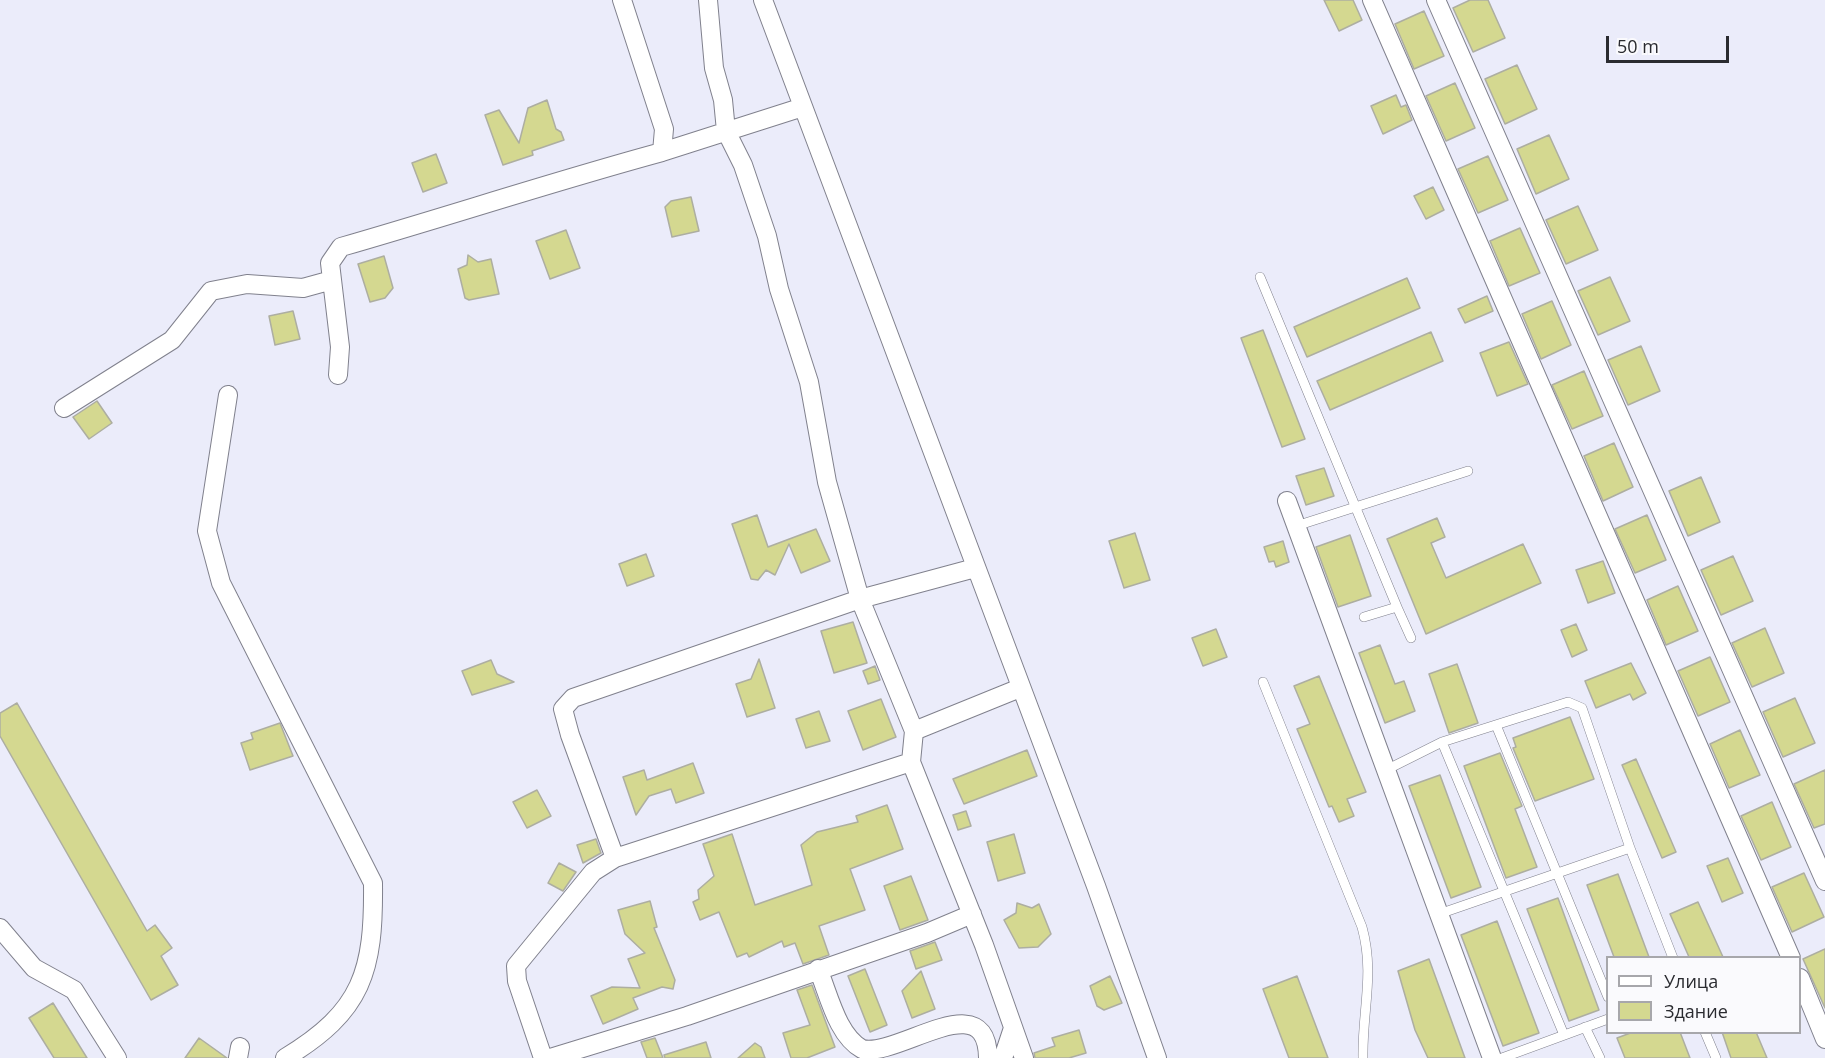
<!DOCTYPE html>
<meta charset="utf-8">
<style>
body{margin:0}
#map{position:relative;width:1825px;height:1058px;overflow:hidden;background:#ebecfa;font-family:"Open Sans",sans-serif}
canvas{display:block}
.legend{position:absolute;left:1606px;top:956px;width:195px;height:78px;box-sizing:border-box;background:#fafafd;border:2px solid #a7a7ab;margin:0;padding:8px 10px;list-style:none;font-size:18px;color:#2a2b30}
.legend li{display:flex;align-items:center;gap:12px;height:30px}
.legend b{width:30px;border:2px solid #a7a7ab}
.scale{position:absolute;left:1606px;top:36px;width:123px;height:27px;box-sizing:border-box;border:3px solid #2a2b30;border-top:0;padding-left:8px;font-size:18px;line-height:21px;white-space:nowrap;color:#2a2b30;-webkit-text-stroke:4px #fafafd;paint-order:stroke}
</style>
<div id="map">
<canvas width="1825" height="1058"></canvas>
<ul class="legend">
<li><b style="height:8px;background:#fff"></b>Улица</li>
<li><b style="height:16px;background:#d4d890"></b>Здание</li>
</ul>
<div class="scale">50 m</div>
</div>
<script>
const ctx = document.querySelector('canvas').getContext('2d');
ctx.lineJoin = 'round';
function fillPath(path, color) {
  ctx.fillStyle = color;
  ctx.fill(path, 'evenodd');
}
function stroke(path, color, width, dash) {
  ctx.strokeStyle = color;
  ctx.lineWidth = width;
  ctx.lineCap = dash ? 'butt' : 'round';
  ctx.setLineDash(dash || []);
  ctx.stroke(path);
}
const building = new Path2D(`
 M1324,0H1353L1362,20L1339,31Z
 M1470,0H1488L1505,38L1473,52L1453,8Z
 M1424,11L1444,56L1414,69L1395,24Z
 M1517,65L1537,109L1505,124L1485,79Z
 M1455,83L1475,128L1446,141L1426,96Z
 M1396,95L1401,107L1406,105L1412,120L1383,134L1371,106Z
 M547,100L556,129L561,132L564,140L532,151L533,155L503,165L485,115L499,110L519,143L528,108Z
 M1549,135L1569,179L1536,194L1517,149Z
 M436,154L447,183L423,192L412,163Z
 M1488,156L1508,200L1478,213L1458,169Z
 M1433,187L1444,210L1426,219L1414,196Z
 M691,197L699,231L672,237L665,207L671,201Z
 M1578,206L1598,250L1566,264L1546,220Z
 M1520,228L1540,273L1509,286L1490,241Z
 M566,230L580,268L550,279L536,241Z
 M468,255L478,262L491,259L499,294L469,300L465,298L458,269L467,265Z
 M384,256L393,288L385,298L370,302L358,264Z
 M1610,277L1630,321L1598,335L1578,291Z
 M1407,278L1420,308L1307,357L1294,327Z
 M1487,296L1493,311L1465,323L1458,309Z
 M1552,301L1571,345L1541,359L1522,314Z
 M293,311L300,339L275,345L269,316Z
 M1263,330L1305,439L1282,447L1241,338Z
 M1431,332L1443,361L1330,410L1317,381Z
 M1509,342L1528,384L1497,396L1480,353Z
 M1641,346L1660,391L1628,405L1608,360Z
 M1584,371L1603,416L1572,429L1552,385Z
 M97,401L112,423L89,439L73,417Z
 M1614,443L1633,487L1603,501L1584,456Z
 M1324,468L1334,496L1306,505L1296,476Z
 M1701,477L1720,522L1688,536L1669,491Z
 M757,515L768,547L816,529L830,561L801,573L789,544L775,575L766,570L758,580L751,579L732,524Z
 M1647,515L1666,560L1635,573L1615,529Z
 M1437,518L1445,537L1431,543L1446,578L1523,544L1541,583L1426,634L1387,539Z
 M1135,533L1150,580L1124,588L1109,541Z
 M1350,535L1371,596L1338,607L1316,547Z
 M1283,541L1289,562L1276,567L1274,561L1269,562L1264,547Z
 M646,554L654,576L627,586L619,564Z
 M1733,556L1753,601L1721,615L1701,570Z
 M1603,561L1615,593L1588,603L1576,570Z
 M1678,586L1698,631L1666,645L1647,600Z
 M853,622L867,663L834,673L821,631Z
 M1576,624L1587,650L1572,657L1561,630Z
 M1765,628L1784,673L1752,687L1732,643Z
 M1216,629L1227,657L1203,666L1192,638Z
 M1380,645L1395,684L1404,681L1415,711L1385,723L1359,653Z
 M1710,657L1730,702L1698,716L1678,671Z
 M759,659L775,708L747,717L736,684L751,679Z
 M491,660L497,674L514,682L472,695L462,671Z
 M1631,663L1646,693L1633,700L1630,694L1596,708L1585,681Z
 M1457,664L1478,723L1449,733L1429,674Z
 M875,666L880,680L868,684L863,671Z
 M1319,676L1366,792L1347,799L1354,816L1339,822L1332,806L1329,807L1297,729L1310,724L1294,686Z
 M1795,698L1815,743L1783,757L1763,712Z
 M881,699L896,737L863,750L848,711Z
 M17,703L147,931L155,925L172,948L161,956L178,985L151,1000L0,736V713Z
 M819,711L830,741L806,748L796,719Z
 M1570,717L1594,779L1535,801L1513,748L1516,747L1513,738Z
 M280,723L293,756L250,770L241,743L253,739L251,733Z
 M1740,730L1760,775L1729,788L1710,744Z
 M1027,750L1037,776L964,804L953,779Z
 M1500,753L1522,806L1515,809L1537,867L1506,878L1464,766Z
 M1636,759L1676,852L1662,858L1622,765Z
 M693,763L704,793L676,803L671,789L649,796L636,815L623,777L644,770L647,780Z
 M1825,770V824L1814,828L1794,784Z
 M1440,775L1481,887L1451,898L1409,786Z
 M537,790L551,816L527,828L513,802Z
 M1772,802L1791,847L1761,860L1741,816Z
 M887,805L903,849L850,869L865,910L819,926L829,955L803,964L795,943L784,947L782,941L749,957L747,953L737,957L719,912L700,920L693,902L699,899L698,890L714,876L703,844L732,834L755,905L812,885L801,845L817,832L858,822L856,816Z
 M966,811L971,826L958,830L953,815Z
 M1014,834L1025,873L998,881L987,842Z
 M596,839L601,853L583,863L577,845Z
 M1728,858L1743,893L1722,902L1707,866Z
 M559,863L576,872L563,891L548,883Z
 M1804,873L1824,917L1792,932L1772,887Z
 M1618,874L1649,957H1614L1587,885Z
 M911,876L928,920L900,930L884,886Z
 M1558,898L1599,1010L1569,1021L1527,909Z
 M650,901L657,927L654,928L675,980L673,989L662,987L633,998L638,1009L603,1024L591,996L612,987L640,988L628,959L645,953L625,934L618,910Z
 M1698,902L1723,957H1689L1670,914Z
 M1017,903L1032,908L1039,904L1051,934L1038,947L1019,948L1004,920L1016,913Z
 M1497,921L1539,1033L1503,1046L1461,935Z
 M935,942L942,960L916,969L910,951Z
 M1825,949V1008L1803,959Z
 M1429,959L1465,1058H1428L1415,1030L1398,971Z
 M865,969L887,1025L870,1032L848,976Z
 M921,971L935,1009L912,1018L902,991Z
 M1110,976L1122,1003L1104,1010L1097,1006L1090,986Z
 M1297,976L1328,1058H1289L1263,989Z
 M812,985L835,1047L807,1058H791L783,1033L810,1025L797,990Z
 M53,1003L87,1058H54L29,1018Z
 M1079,1030L1086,1053L1069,1058H1035L1034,1053L1055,1046L1052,1038Z
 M1633,1032H1680L1690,1058H1625L1617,1038Z
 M1722,1032H1756L1767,1058H1731Z
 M199,1038L227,1058H185Z
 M655,1038L663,1058H647L641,1042Z
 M706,1042L711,1058H665L664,1055Z
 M755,1043L761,1047L765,1058H738Z`);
const service = new Path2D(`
 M1260,277L1397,607L1364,617
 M1296,526L1468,471
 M1397,607L1411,638
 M1263,682L1362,927C1375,974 1362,1011 1363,1058
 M1496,725L1608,997
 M1442,742L1564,1035
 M1386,770L1442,742L1568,702L1582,708L1630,848L1673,958
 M1439,914L1630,848
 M1585,1027L1600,1058
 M1705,1032L1716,1058
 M1502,1058L1608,1019`);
const minor = new Path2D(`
 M763,0L1096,886L1157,1058
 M1372,0L1791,958
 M1436,0L1825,881
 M662,152L803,107
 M338,375L340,347L330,263L341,247C449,216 555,181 662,152L664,129L622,0
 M228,395L207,531L221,583L373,883C374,971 363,1011 285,1058
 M64,408L172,340L211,291L247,284L303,288L332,280
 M1287,501L1492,1058
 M1020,688L914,731L911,762L984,945L1024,1058
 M914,731L860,599L975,568
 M615,858L911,762
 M0,928L34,968L74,990L117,1058
 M818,969C829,995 837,1035 862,1049C898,1058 987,983 988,1058
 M1800,978L1825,1039
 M238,1058L240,1047
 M543,1058L517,981L516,966L593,872L615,858L570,735L563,709L573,698L860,599L827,482L809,382L779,289L767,236L743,165L726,131L723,100L714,68L708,0
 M550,1058L687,1016L927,933L972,914
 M1003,1058L1013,1028`);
fillPath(building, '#d4d890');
stroke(building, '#adaea1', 1.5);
stroke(service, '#80818d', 10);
stroke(minor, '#80818d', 20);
stroke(service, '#fff', 9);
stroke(minor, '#fff', 18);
</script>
